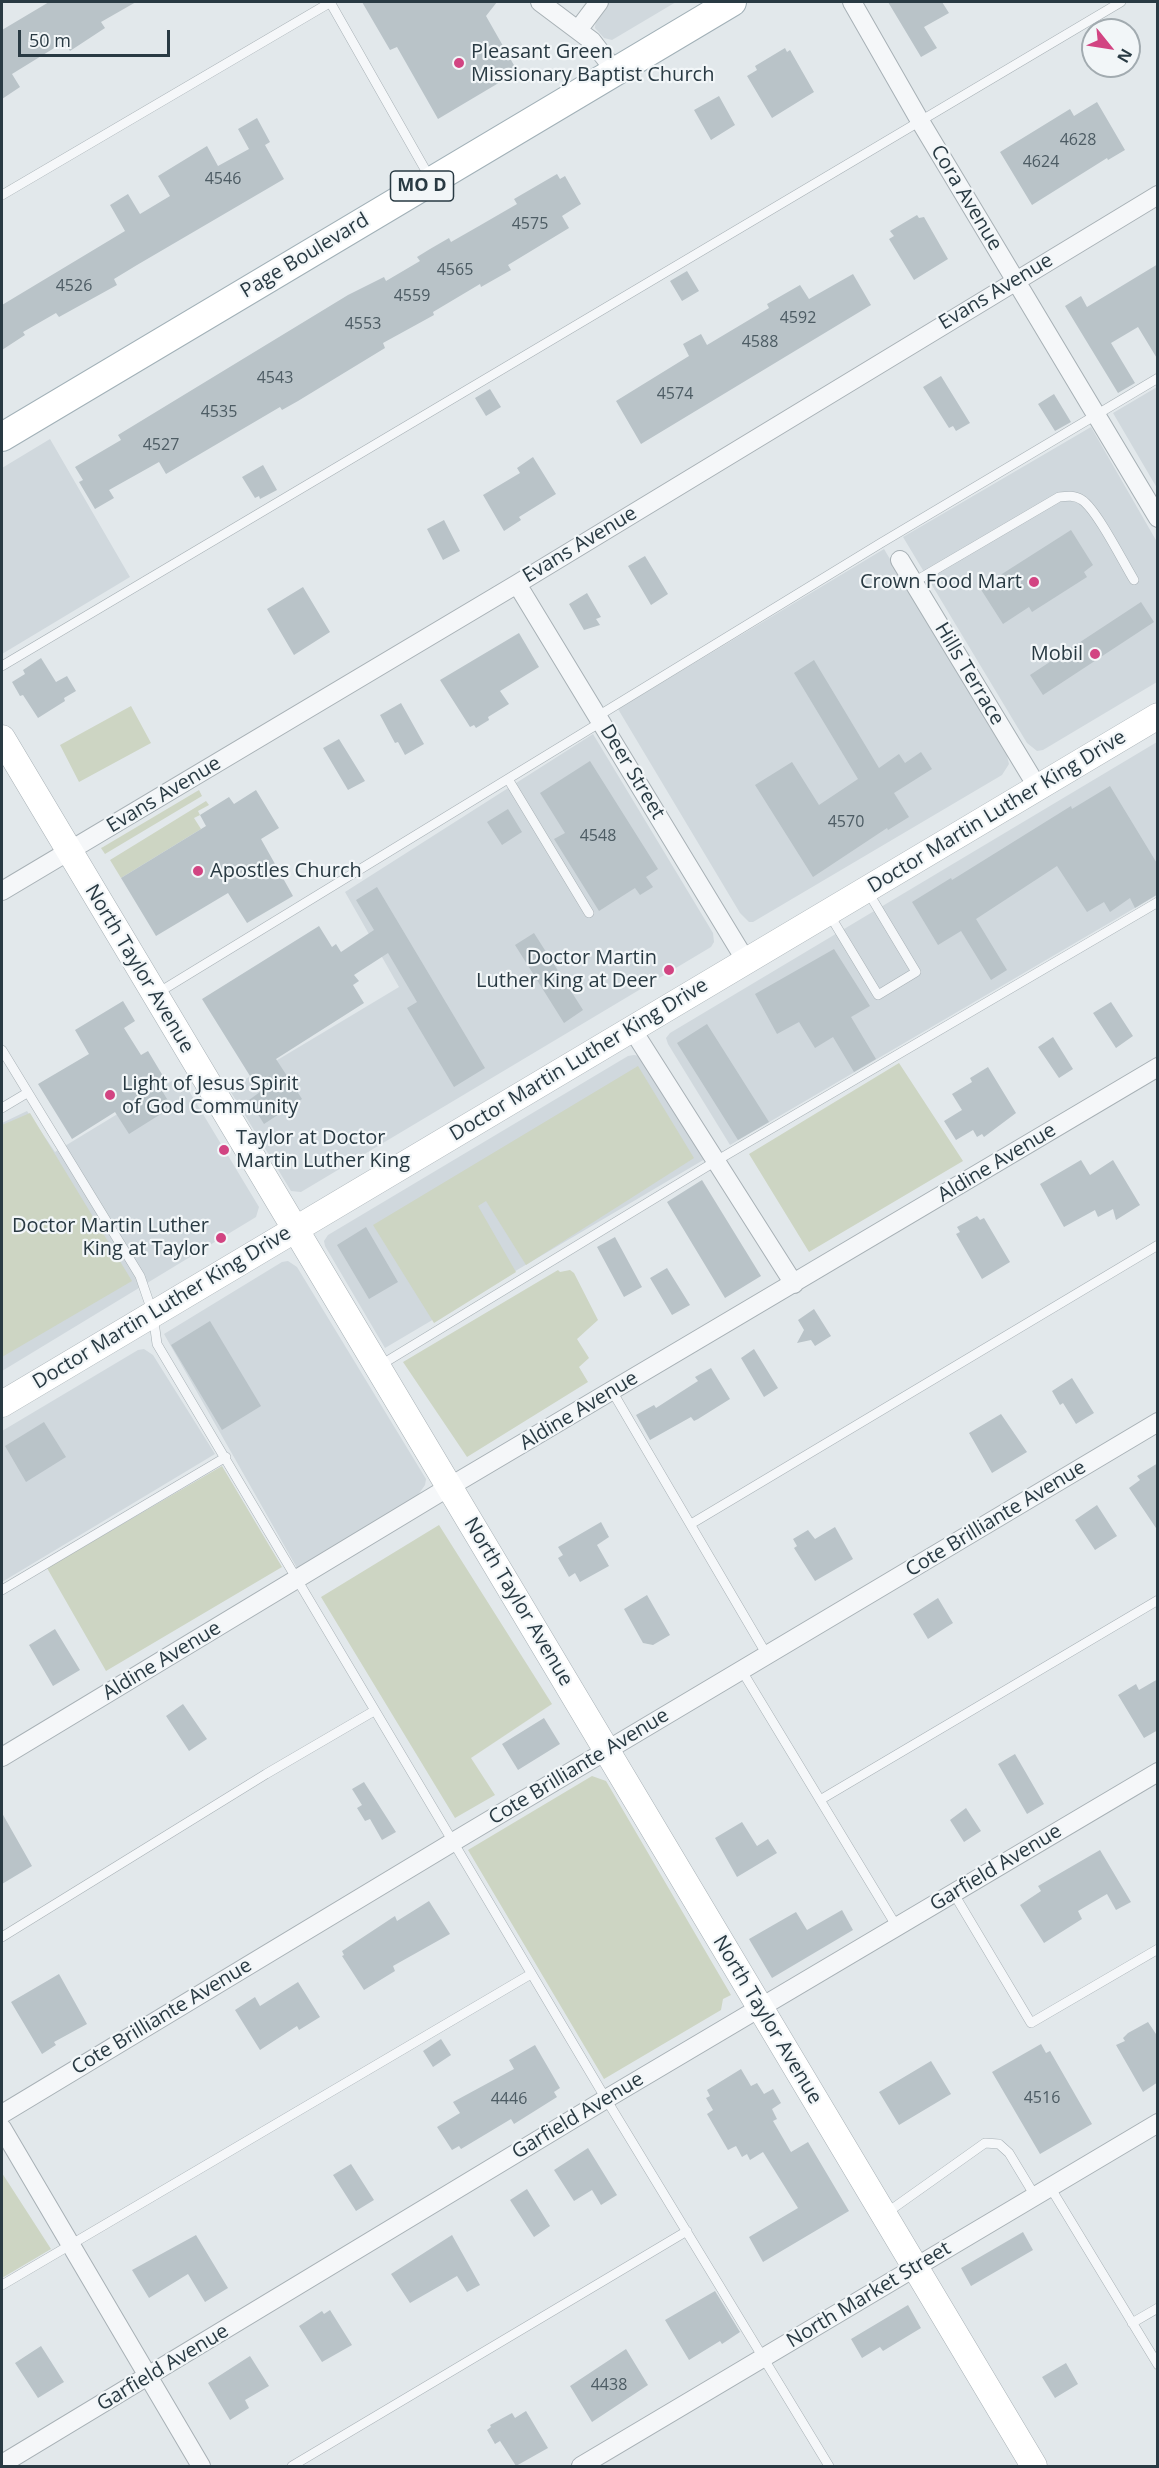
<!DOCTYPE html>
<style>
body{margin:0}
#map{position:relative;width:1159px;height:2468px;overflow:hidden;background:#e2e8eb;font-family:"Open Sans",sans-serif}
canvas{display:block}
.frame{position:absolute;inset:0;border:3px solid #293a43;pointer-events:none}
.north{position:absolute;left:1081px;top:18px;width:60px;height:60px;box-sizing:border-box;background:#f2f6f8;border:2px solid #a2abb0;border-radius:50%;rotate:120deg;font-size:16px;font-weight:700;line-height:24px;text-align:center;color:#293a43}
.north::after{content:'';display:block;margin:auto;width:21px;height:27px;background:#d24482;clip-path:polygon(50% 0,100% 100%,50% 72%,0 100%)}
.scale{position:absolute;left:18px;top:30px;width:152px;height:27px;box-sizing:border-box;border:3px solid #293a43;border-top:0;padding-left:8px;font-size:18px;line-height:21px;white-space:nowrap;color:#293a43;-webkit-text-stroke:4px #f2f6f8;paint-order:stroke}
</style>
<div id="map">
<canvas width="1159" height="2468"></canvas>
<div class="frame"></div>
<div class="north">N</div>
<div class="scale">50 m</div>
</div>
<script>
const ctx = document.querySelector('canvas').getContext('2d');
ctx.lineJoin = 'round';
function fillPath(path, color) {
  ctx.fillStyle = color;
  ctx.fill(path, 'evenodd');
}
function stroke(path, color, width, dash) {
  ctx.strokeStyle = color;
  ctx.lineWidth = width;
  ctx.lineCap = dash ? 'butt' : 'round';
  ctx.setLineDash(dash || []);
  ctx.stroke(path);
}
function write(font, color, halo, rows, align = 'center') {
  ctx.font = font + ' "Open Sans",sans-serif';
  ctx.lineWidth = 4.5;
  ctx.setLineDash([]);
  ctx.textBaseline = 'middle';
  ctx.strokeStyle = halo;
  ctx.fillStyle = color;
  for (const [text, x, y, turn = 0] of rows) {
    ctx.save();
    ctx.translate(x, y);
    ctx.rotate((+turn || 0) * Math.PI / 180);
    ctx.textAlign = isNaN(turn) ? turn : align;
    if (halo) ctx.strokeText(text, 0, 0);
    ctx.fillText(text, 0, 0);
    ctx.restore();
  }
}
const built = new Path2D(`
 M608,2H676L612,40L604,38L595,28L596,17Z
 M1157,387V488L1113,413Z
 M1091,427L1157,542V682L1043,750L1037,751L1027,743L903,537Z
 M50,439L130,577L2,654V468Z
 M884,549L1007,756L1009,764L1002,775L753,922H749L740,913L618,709Z
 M593,734L713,933L714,942L711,947L301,1192L291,1191L229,1089L399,987L345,892Z
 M1157,742V895L730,1145L668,1044L666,1038L670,1033Z
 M634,1055L639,1056L705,1159L385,1348L325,1246L324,1241L328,1235L628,1056Z
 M180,1076L259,1207L256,1217L2,1371V1123L27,1111L55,1152Z
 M288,1261L297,1267L426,1479L425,1485L418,1495L297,1568L164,1334L282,1262Z
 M144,1349L153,1355L215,1454L2,1582V1431L138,1350Z`);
const green = new Path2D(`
 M131,706L151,743L79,782L60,745Z
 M199,790L202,796L105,854L101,848L103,847Z
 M206,801L209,805L198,811L200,815L194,818L201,829L121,878L110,860Z
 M899,1063L963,1161L809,1252L749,1154Z
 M638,1066L694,1158L526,1265L486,1201L478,1206L516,1272L434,1323L373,1225Z
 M30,1113L132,1281L2,1357V1125Z
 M558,1270L560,1272L570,1270L574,1273L598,1320L577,1339L589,1358L579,1367L588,1382L467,1457L403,1362Z
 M222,1466L282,1567L106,1671L47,1568Z
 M439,1525L552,1704L471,1758L495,1795L455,1818L321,1597Z
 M592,1776L606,1781L731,1995L723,1999L721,2010L604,2079L468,1850Z
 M2,2173L51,2249L2,2278Z`);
const building = new Path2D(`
 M49,2H136L101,22L105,28L70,51L64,42L12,74L20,87L2,99V30Z
 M362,2H497L486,16L515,67L504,73L507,78L438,119L397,47L390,50Z
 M888,2H942L949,13L924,27L937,48L921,57Z
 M785,48L787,52L790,50L814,92L772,118L747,76L757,70L755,66Z
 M719,96L735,125L711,140L694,110Z
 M1097,102L1125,150L1108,160L1107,158L1032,205L1000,152L1070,109L1074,116Z
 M257,118L270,142L265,145L284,179L137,265L114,279L117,285L59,317L56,313L23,332L25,335L2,350V305L125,231L110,205L128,194L140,214L170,196L158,176L207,146L218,166L249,149L238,129Z
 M557,174L560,179L565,176L581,204L562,216L569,228L508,265L511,270L481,287L480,284L433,312L434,315L383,343L385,348L298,401L282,410L280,407L166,474L159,462L109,490L114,498L95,509L79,482L83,480L75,467L121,440L118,435L348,295L384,277L386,281L420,261L417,257L430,249L449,238L451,242L479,226L517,204L514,199Z
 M917,215L919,218L924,217L948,259L914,280L889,239L894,236L890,231Z
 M1158,264V360L1138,327L1111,343L1135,383L1118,393L1065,306L1081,296L1087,307Z
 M687,271L699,291L682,301L670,281Z
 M853,274L871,305L641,444L616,401L689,356L683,344L701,334L707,345L769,308L767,304L800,285L809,299Z
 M941,376L970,423L956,431L953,426L949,428L923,387Z
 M490,389L501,407L486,416L475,398Z
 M1054,394L1071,422L1055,431L1038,404Z
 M533,457L556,494L519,517L521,520L504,531L483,495L520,473L517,468Z
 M263,465L277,490L260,499L259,496L255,498L242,477Z
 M444,520L460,551L443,560L427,529Z
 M1071,530L1093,565L1084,572L1087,577L1032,612L1029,607L1003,624L980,588Z
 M645,556L668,594L651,605L628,566Z
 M303,587L330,632L294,655L267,609Z
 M587,593L601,617L596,619L600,625L584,630L569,604Z
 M1141,602L1154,622L1043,695L1030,675Z
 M519,633L539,667L500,691L509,704L488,717L489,720L476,728L474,725L470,727L440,680Z
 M41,658L56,682L67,676L76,691L64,698L65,701L38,718L23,695L20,696L12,682L25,674L23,670Z
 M814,660L879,768L899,754L905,763L921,752L932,769L894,793L909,817L888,830L887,828L813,877L755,785L792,762L819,805L858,779L794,673Z
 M401,703L424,744L405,755L398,742L395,743L380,715Z
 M339,739L365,781L348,790L323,748Z
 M590,761L658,869L646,877L653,887L640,895L635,888L599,911L554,839L565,833L540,793Z
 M1110,786L1158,865V894L1135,908L1130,898L1110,912L1104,902L1087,912L1057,866L976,919L1007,970L991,980L961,931L938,945L912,902L951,878L952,880L1071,806L1072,809Z
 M256,790L279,828L261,839L293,896L247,923L228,893L156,936L121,878L206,826L200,815L229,797L234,804Z
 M508,809L522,832L502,845L487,822Z
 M377,887L485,1068L454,1087L407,1008L417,1002L388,953L354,975L359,981L353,985L364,1003L276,1059L302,1099L264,1124L249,1100L260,1092L202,999L319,926L332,947L336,944L341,952L374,930L356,900Z
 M534,933L583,1010L564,1023L515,945Z
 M834,949L870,1006L851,1017L876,1059L854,1072L833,1037L815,1048L799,1022L777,1034L755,994Z
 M123,1001L135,1021L124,1028L141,1055L148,1051L166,1081L159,1086L172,1107L129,1134L115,1112L72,1139L38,1084L89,1054L75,1030Z
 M1111,1002L1133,1036L1116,1048L1093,1013Z
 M707,1024L769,1122L738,1140L677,1043Z
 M1053,1037L1073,1069L1059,1078L1038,1047Z
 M988,1067L1016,1113L984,1137L982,1134L977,1137L973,1130L956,1140L944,1121L962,1110L952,1094L972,1082L970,1078Z
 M1081,1160L1090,1175L1113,1160L1140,1205L1116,1220L1113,1209L1098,1217L1095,1210L1064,1227L1040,1184Z
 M702,1180L761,1276L725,1298L667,1202Z
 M977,1216L980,1220L984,1218L1010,1262L982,1279L956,1234L960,1232L957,1227Z
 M366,1227L398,1282L369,1299L337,1245Z
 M615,1237L642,1287L624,1297L597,1247Z
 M667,1268L690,1305L672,1315L650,1278Z
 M814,1309L831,1336L815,1346L811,1340L797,1343L804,1330L798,1320Z
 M210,1321L261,1406L222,1430L171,1345Z
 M754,1349L778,1388L764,1397L741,1358Z
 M711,1368L730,1399L698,1419L694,1421L691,1417L650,1440L636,1415L654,1405L656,1408L698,1381L695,1377Z
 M1072,1378L1094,1413L1076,1424L1063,1403L1060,1405L1052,1391Z
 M1001,1414L1027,1452L992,1473L969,1433Z
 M44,1422L66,1457L26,1482L5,1446Z
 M1158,1463V1531L1129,1488L1140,1480L1137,1476Z
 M1097,1505L1117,1536L1095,1550L1075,1520Z
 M601,1522L609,1537L597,1545L609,1566L580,1582L575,1573L569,1577L558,1558L563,1555L558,1547Z
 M835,1527L853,1559L815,1581L794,1548L797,1546L793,1539L808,1530L815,1539Z
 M647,1595L670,1635L653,1645L643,1643L624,1609Z
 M938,1598L953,1623L928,1639L913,1614Z
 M55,1629L80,1670L53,1686L29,1645Z
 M1158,1679V1730L1144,1738L1118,1695L1136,1684L1139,1690Z
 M183,1704L207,1739L189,1751L166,1716Z
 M544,1718L560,1744L518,1770L502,1744Z
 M1015,1754L1044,1804L1027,1814L998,1764Z
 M364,1782L396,1832L382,1840L370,1819L365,1821L357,1808L362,1805L352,1789Z
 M966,1808L981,1831L964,1842L950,1820Z
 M2,1813L32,1866L2,1884Z
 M742,1822L757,1846L768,1839L777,1853L737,1877L715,1838Z
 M1100,1850L1131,1902L1116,1910L1107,1894L1078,1911L1082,1919L1044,1943L1020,1905L1041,1891L1038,1886Z
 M429,1901L450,1934L393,1966L395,1971L364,1990L342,1956L344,1955L342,1951L395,1916L397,1921Z
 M842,1910L853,1930L772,1978L749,1939L796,1912L807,1930Z
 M59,1974L87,2024L54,2042L56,2045L42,2054L11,2002Z
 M298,1982L320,2017L299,2030L297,2026L260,2050L235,2010L255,1997L260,2006Z
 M1148,2022L1158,2037V2082L1143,2092L1116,2045L1125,2041L1123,2038L1128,2033Z
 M441,2039L451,2055L433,2067L423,2051Z
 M1041,2044L1046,2053L1050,2051L1092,2124L1040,2154L992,2072Z
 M535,2045L560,2088L554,2092L557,2097L514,2124L511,2119L461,2149L459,2146L452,2150L437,2127L460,2113L453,2102L514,2069L509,2060Z
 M931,2061L951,2094L899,2125L879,2092Z
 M741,2069L751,2086L757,2083L764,2094L773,2089L781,2103L772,2109L777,2119L773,2121L791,2152L808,2142L849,2211L763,2262L749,2237L798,2208L763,2152L750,2160L747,2154L742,2157L736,2146L728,2150L707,2114L713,2110L706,2098L710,2096L707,2090Z
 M588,2148L617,2195L601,2205L592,2190L574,2201L554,2170Z
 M351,2164L374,2200L356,2211L333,2175Z
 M527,2189L550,2226L534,2237L510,2200Z
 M1023,2232L1033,2250L971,2286L961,2268Z
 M196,2235L228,2288L205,2302L188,2274L149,2298L132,2270Z
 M452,2235L480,2285L467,2292L457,2276L410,2303L391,2274Z
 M715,2291L740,2332L722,2344L720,2341L689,2360L665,2320Z
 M908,2305L921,2328L883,2351L880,2347L862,2358L851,2339Z
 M330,2310L352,2345L322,2362L299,2326L322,2311L324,2314Z
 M41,2346L64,2382L38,2398L15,2363Z
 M626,2349L648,2385L592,2422L570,2386Z
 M250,2356L269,2386L245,2400L249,2408L230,2420L208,2383Z
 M1066,2363L1078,2384L1055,2398L1042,2377Z
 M526,2411L548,2448L516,2466L500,2441L495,2444L487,2430L491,2427L490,2425L512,2413L515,2418Z`);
const lane = new Path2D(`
 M330,2L430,178
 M2,195L331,2
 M914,582L1059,497C1067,496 1075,495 1082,500C1097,510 1123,562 1134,580
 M2,666L1121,2
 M598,716L881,543L1158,378
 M508,779L589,913
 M829,914L878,995L916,972L868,892
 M156,994L601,722
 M2,1050L140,1276L153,1314L157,1344L606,2099L829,2466
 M2,1108L27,1093
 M379,1366L716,1161L1158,902
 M612,1391L767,1655
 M691,1524L1158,1245
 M2,1590L226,1457
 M742,1671L897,1927
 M820,1800L1158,1600
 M954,1894L1031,2023L1158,1949
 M2,1937L266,1774L374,1711
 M1050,2187L1158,2365
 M885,2214L985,2143L999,2144L1009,2153L1035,2196
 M2,2285L531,1974
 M1132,2323L1158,2308
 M292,2466L687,2231`);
const street = new Path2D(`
 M540,2L592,41L615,71
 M852,2L920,121L1158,518
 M578,30L599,2
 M900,560L1038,788
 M517,584L746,961
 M2,891L517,584L1158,195
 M632,1029L794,1284
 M2,1757L449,1487L1158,1067
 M2,2114L453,1842L1158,1422
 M2,2128L201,2466
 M2,2464L606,2099L1158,1772
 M581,2466L1158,2123`);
const secondary = new Path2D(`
 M2,738L1034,2466
 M2,1404L1158,716`);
const primary = new Path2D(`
 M2,437L732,2`);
const markers = [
 [459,63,6,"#d24482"],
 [1034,582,6,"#d24482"],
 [1095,654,6,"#d24482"],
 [198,871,6,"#d24482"],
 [669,970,6,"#d24482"],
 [110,1095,6,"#d24482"],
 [224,1150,6,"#d24482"],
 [221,1238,6,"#d24482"]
];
const numberNames = [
 ["4628",1078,140],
 ["4624",1041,162],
 ["4546",223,179],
 ["4575",530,224],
 ["4565",455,270],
 ["4526",74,286],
 ["4559",412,296],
 ["4592",798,318],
 ["4553",363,324],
 ["4588",760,342],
 ["4543",275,378],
 ["4574",675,394],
 ["4535",219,412],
 ["4527",161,445],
 ["4570",846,822],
 ["4548",598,836],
 ["4516",1042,2098],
 ["4446",509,2099],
 ["4438",609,2385]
];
const shields = [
 [422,186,63]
];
const shieldNames = [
 ["MO D",422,186]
];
const poiNames = [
 ["Pleasant Green",471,52],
 ["Missionary Baptist Church",471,75],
 ["Crown Food Mart",1022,582,"right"],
 ["Mobil",1083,654,"right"],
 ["Apostles Church",210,871],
 ["Doctor Martin",657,958,"right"],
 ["Luther King at Deer",657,981,"right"],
 ["Light of Jesus Spirit",122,1084],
 ["of God Community",122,1107],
 ["Taylor at Doctor",236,1138],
 ["Martin Luther King",236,1161],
 ["Doctor Martin Luther",209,1226,"right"],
 ["King at Taylor",209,1249,"right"]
];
const streetNames = [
 ["Cora Avenue",966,198,59],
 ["Page Boulevard",305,256,-31],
 ["Evans Avenue",996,292,-31],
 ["Evans Avenue",580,545,-31],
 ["Hills Terrace",969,674,59],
 ["Deer Street",632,772,59],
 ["Evans Avenue",164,795,-31],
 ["Doctor Martin Luther King Drive",997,812,-31],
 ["North Taylor Avenue",139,969,59],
 ["Doctor Martin Luther King Drive",579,1060,-31],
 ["Aldine Avenue",997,1163,-31],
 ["Doctor Martin Luther King Drive",162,1308,-31],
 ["Aldine Avenue",579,1411,-31],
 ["Cote Brilliante Avenue",996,1519,-31],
 ["North Taylor Avenue",518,1602,59],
 ["Aldine Avenue",162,1661,-31],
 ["Cote Brilliante Avenue",579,1767,-31],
 ["Garfield Avenue",996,1868,-31],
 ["Cote Brilliante Avenue",162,2017,-31],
 ["North Taylor Avenue",767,2020,59],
 ["Garfield Avenue",578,2116,-31],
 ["North Market Street",869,2295,-31],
 ["Garfield Avenue",163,2368,-31]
];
fillPath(built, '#d0d8dd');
fillPath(green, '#cdd5c3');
fillPath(building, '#b9c3c8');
stroke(lane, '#a7b0b5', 10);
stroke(street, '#a7b0b5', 20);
stroke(secondary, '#a7b0b5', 27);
stroke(primary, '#a1b0b7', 30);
stroke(lane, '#f5f7f9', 9);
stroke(street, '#f5f7f9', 18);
stroke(secondary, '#fff', 26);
stroke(primary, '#fff', 28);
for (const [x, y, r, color] of markers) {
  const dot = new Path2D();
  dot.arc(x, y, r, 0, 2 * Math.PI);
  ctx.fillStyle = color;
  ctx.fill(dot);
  stroke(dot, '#f2f6f8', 2);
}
write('16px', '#4d5c64', null, numberNames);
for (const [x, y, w] of shields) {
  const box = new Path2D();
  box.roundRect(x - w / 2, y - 15, w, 30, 4.5);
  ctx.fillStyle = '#f2f6f8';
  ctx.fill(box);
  stroke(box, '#293a43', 1.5);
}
write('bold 18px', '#293a43', null, shieldNames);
write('20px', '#293a43', '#f2f6f8', poiNames, 'left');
write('20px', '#293a43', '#f2f6f8', streetNames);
</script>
